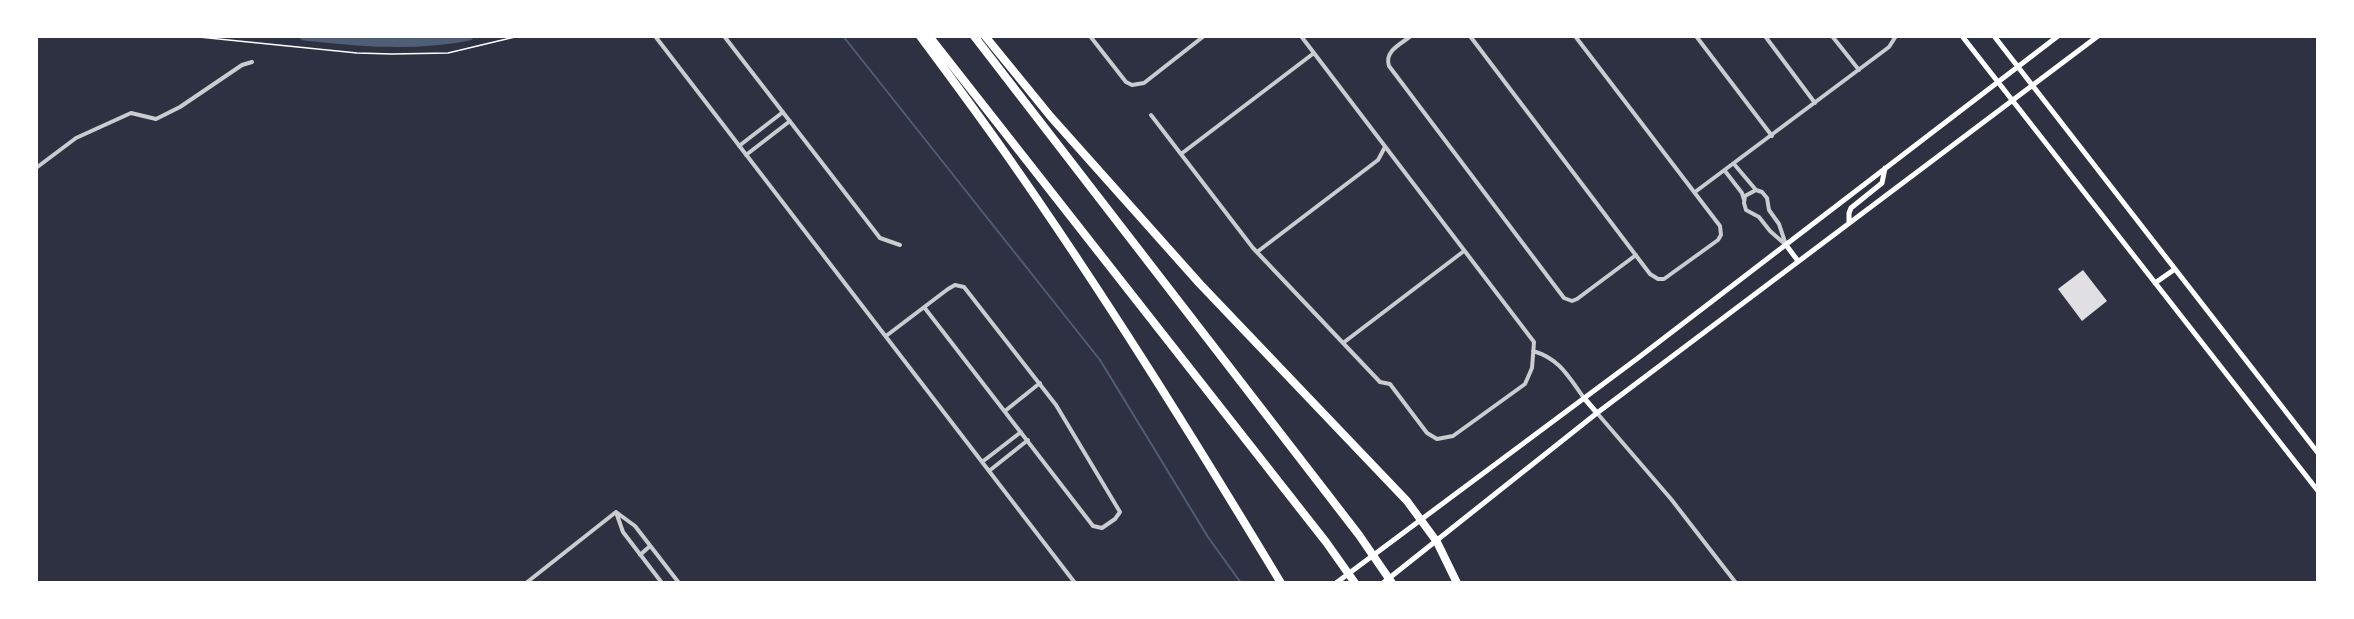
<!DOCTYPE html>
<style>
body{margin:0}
#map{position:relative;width:2354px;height:619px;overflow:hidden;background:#2d3142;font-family:Signika,sans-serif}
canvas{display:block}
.frame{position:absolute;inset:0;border:38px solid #fff;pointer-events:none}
</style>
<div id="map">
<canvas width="2354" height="619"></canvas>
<div class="frame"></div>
</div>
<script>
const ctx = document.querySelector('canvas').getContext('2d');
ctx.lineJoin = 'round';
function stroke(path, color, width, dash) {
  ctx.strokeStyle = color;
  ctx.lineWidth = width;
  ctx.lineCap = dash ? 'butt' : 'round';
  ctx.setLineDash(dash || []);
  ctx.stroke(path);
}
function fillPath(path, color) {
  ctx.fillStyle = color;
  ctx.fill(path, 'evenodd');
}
const stream = new Path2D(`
 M843,36L1100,360L1208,537L1241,583`);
const canal = new Path2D(`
 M304,36C359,42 415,47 469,36`);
const building = new Path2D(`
 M2083,270L2107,301L2082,321L2058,289Z`);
const path = new Path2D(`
 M189,36L357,53L392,54L448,53L519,36`);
const minor = new Path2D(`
 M655,36L1075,583
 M724,36L880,238L900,245
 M1090,36L1126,82L1132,85L1144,83L1204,36
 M1411,36C1401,44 1384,51 1389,66L1564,298L1572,301L1577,299L1636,255
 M1470,36L1650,274L1658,279H1664L1718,240L1721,235L1720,226L1575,36
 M1696,36L1772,136
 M1765,36L1815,103
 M1832,36L1859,70
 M1151,115L1253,248L1380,382L1390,384L1427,433L1437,439L1453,436L1525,384L1532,368L1534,342L1301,36
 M739,146L783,112
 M1181,154L1314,53
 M746,155L790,121
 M1734,164L1756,190
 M36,168L76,138L131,113L156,119L180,107L242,65L252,62
 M1725,171L1742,193L1744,200
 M1756,190L1762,192L1767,198L1769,210L1779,224L1786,245L1770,231L1759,217L1746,210L1744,203L1745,196Z
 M1695,192L1889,47L1896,36
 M1257,252L1378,160L1385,147
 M886,336L948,289L955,285L964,287L1056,405L1120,512L1115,519L1102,528L1093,526L924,307
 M1343,343L1464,251
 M1533,351C1560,359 1568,376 1584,398
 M1005,411L1040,383
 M1597,413L1671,499L1736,583
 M982,462L1021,432
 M989,471L1028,440
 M616,512L635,526L679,583
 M616,512L623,532L662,583
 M640,555L650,546
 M526,583L616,512`);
const secondary = new Path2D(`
 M1962,36L2318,491
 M1994,36L2318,453
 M1849,222V213L1851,208L1882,183L1885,168
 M1786,245L1798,261
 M2155,283L2175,269
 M1584,398L1597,413
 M1336,583L1638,358L2058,36
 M1383,583L1597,413L2098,36`);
const motorway = new Path2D(`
 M920,36C949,75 978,114 1006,154C1103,292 1194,439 1281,583
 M929,36L1326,542L1355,583
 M974,36L1359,535L1392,583
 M985,36L1051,117L1200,284L1407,501L1437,542L1457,583`);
stroke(stream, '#4f5d75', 2);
stroke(canal, '#4f5d75', 9);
fillPath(building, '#e0e0e3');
stroke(path, '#fff', 1.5);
stroke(minor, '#caccd0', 4);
stroke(secondary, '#fff', 5);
stroke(motorway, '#fff', 8);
</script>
